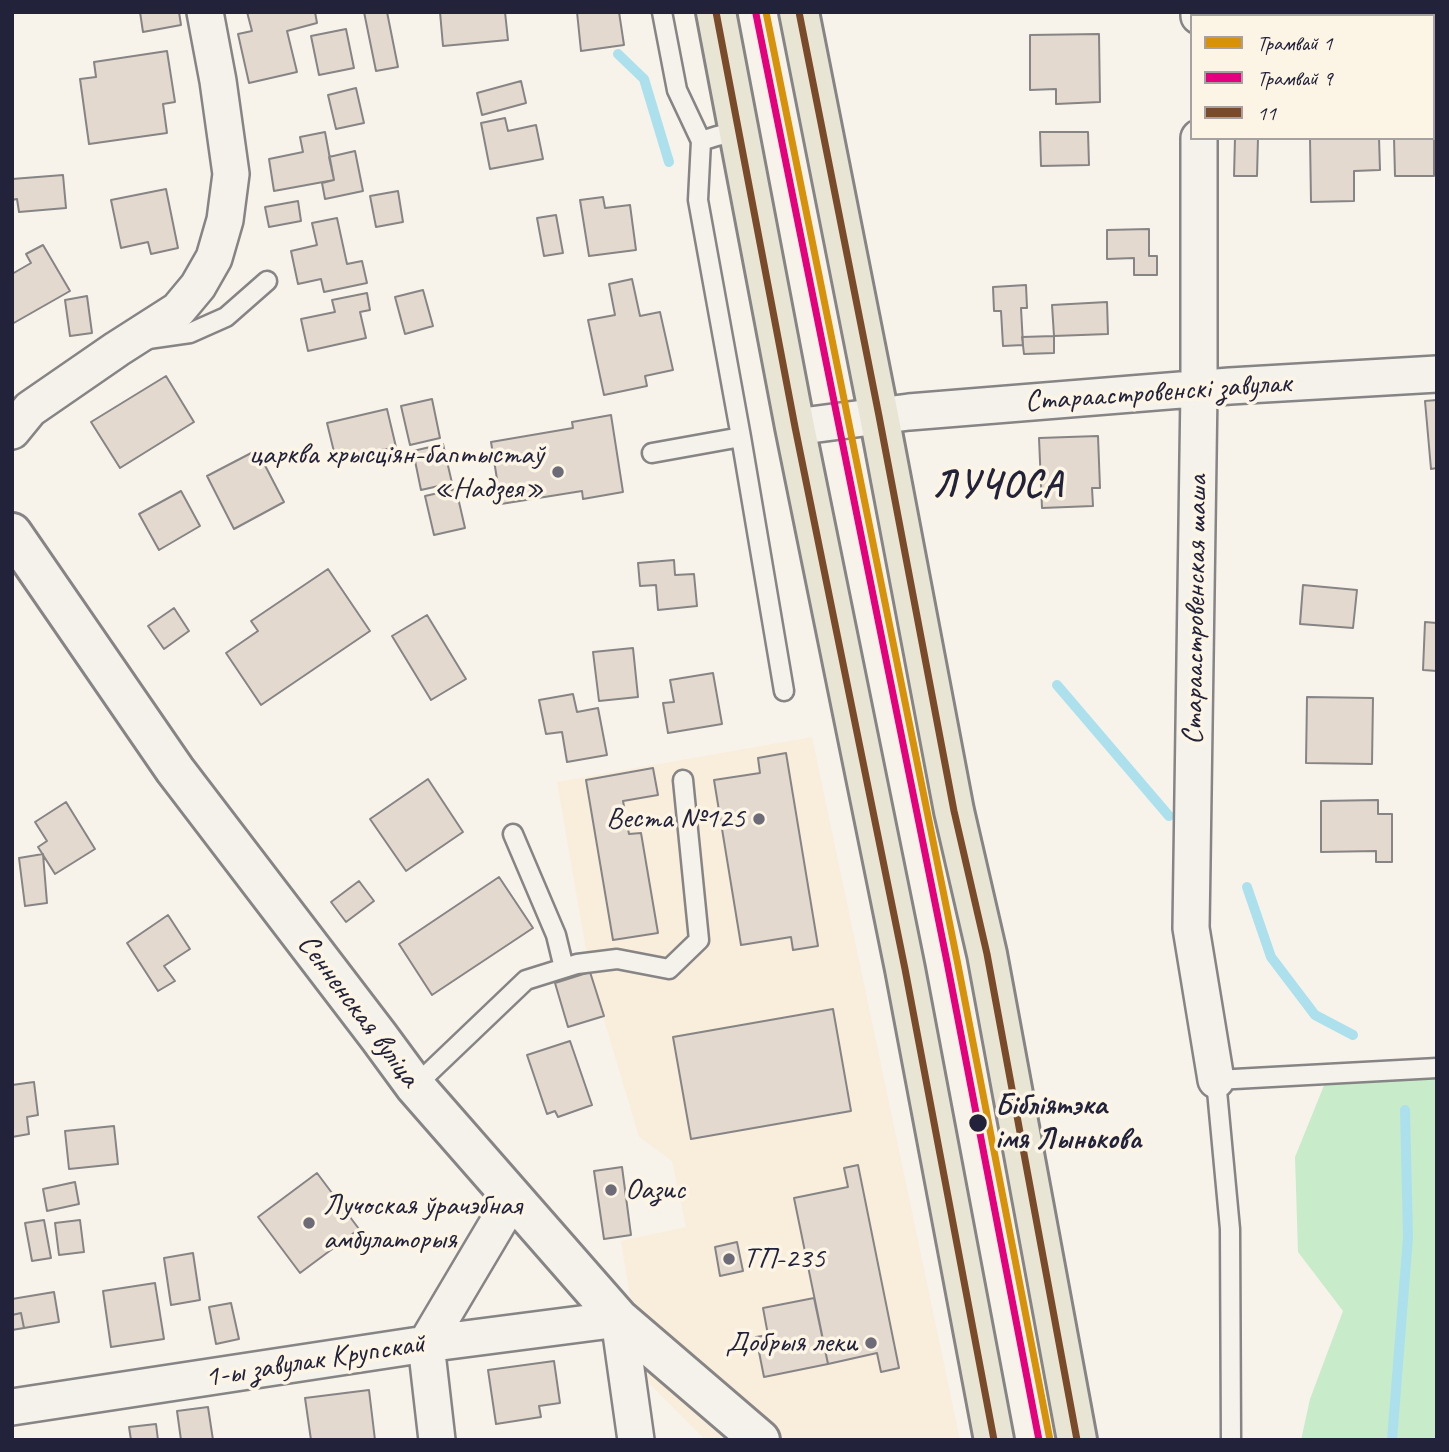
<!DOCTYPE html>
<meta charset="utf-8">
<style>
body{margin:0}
#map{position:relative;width:1449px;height:1452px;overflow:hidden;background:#f7f3ea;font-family:Caveat,sans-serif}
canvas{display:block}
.frame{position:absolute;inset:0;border:14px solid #22223b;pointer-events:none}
.legend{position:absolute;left:1190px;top:14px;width:245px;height:126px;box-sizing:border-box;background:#fcf5e5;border:2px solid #a5a1a1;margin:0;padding:9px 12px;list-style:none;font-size:21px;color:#22223b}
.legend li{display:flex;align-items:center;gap:14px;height:35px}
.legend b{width:35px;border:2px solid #a5a1a1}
</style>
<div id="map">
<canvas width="1449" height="1452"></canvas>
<div class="frame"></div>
<ul class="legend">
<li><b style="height:9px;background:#d79209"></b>Трамвай 1</li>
<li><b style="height:9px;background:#e5007d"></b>Трамвай 9</li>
<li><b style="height:9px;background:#7a4b2a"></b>11</li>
</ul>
</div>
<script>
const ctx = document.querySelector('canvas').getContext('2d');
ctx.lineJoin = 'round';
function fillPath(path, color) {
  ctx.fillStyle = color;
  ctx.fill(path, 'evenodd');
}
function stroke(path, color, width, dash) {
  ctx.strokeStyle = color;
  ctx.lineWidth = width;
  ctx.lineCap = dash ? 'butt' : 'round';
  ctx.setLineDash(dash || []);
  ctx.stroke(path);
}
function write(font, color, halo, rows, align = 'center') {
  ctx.font = font + ' Caveat,sans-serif';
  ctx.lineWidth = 7;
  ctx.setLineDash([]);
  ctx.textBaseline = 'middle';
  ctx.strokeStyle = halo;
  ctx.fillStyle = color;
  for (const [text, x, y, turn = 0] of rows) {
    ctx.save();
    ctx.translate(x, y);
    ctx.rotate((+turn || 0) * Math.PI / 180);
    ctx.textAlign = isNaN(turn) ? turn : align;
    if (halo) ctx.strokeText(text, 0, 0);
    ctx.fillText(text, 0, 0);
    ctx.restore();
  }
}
const built = new Path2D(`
 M812,737L960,1440H705L643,1377L621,1241L686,1227L672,1161L639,1137L590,973L557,782Z`);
const green = new Path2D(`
 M1437,1079V1440H1301L1310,1399L1343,1311L1298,1252L1295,1157L1325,1083Z`);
const stream = new Path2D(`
 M618,54L644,79L669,162
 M1057,685L1169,816
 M1247,887L1271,957L1315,1015L1353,1035
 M1392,1440L1408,1237L1405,1110`);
const building = new Path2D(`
 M140,12H179L181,25L143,32Z
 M247,12H315L317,23L287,31L297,72L249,83L238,34L252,31Z
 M364,12H387L398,67L376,71Z
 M440,12H505L508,40L443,46Z
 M577,12H619L624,45L581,51Z
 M346,29L354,68L319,75L311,36Z
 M1099,34L1100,102L1056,104V89L1030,90V35Z
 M167,51L175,102L163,104L167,133L89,144L80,79L96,77L94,62Z
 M521,81L526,103L482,115L477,93Z
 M356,88L364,123L336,129L328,95Z
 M505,118L508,131L536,125L543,159L490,169L481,123Z
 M325,132L334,180L274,191L269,159L303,152L300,137Z
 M1040,132H1088L1089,165L1041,166Z
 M1434,135V176H1395L1394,138H1433Z
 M1235,138H1258L1257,176H1234Z
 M1310,138H1379L1380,170L1354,171V201L1311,202Z
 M355,151L363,191L325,199L322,183L334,180L329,157Z
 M63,175L66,208L19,212L17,199L12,200V179Z
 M166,189L178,248L151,254L148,242L121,248L111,200Z
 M398,191L403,222L376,227L370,196Z
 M603,197L605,208L630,205L636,250L589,256L580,200Z
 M298,201L301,221L269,227L265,207Z
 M556,215L563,253L544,256L537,218Z
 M337,218L347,264L362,261L367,283L324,292L321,279L298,284L291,251L317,245L312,223Z
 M1149,229V256H1157V275H1134V258L1107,259V230Z
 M43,245L70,291L12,324V274L31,263L26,254Z
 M632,279L640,316L660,312L673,370L645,376L647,386L604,395L588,320L615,315L609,284Z
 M1026,285L1027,308H1021L1023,345L1003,346L1001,311H994L993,287Z
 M423,290L433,326L405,334L395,297Z
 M367,293L370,310L360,312L366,338L308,351L301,319L335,312L332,300Z
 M87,296L92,333L70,336L65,300Z
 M1107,302L1108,334L1054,336L1052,305Z
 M1054,336V353L1024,354L1022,337Z
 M166,376L194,422L120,468L91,422Z
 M432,399L440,438L410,445L401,406Z
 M1437,400V468L1431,469L1425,401Z
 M387,409L396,447L336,460L327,423Z
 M611,415L623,492L583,499L582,491L501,504L491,442L573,428L572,422Z
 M1098,436L1100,488H1092L1093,506L1042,508L1039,438Z
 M443,444L452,483L421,490L413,451Z
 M257,450L284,502L234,529L207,476Z
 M456,489L465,528L434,535L425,496Z
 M181,491L200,526L159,550L139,514Z
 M674,560L675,575L694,574L697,606L658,610L656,585L640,586L638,563Z
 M328,569L370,631L261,705L226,653L258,631L251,621Z
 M1303,585L1357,590L1353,628L1300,624Z
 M174,608L189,631L164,649L148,626Z
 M427,615L466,679L431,700L392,636Z
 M1425,622L1437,623V671L1423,670Z
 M633,648L638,697L599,701L593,652Z
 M713,673L722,724L668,733L663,703L674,702L670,680Z
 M573,694L577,712L598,708L607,755L567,762L562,732L546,734L539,700Z
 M1307,697L1373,698L1372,764L1306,763Z
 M786,753L818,946L793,950L791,937L741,945L714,780L760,773L758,758Z
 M653,768L658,795L623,801L629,834L641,833L658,933L613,940L586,780Z
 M428,779L463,832L406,871L370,819Z
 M1378,800V814H1392V862H1376V851L1321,852V801Z
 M66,802L95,849L55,874L38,847L47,841L35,822Z
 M43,854L47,903L25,906L19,858Z
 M499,877L533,928L432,995L399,944Z
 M359,881L374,901L346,922L331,902Z
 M168,915L190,949L164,966L175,981L158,991L127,943Z
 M590,972L604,1016L568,1027L555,983Z
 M833,1009L851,1111L691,1139L673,1037Z
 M570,1041L592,1105L558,1117L555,1111L547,1114L527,1055Z
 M34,1082L38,1115L27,1117L29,1134L12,1137V1085Z
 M114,1126L118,1164L69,1169L65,1131Z
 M858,1165L899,1368L881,1372L877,1353L828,1364L794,1198L848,1187L844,1168Z
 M622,1167L631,1235L604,1239L594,1171Z
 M317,1173L359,1229L300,1273L258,1217Z
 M75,1182L79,1204L47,1211L43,1189Z
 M44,1220L51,1258L32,1261L25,1223Z
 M80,1220L84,1252L59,1255L55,1223Z
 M737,1242L743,1271L720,1276L715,1247Z
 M193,1253L200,1300L171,1305L164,1258Z
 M155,1283L164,1339L111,1347L103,1291Z
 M54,1292L59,1322L24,1328L21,1313L12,1315V1299Z
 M814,1298L828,1364L764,1377L756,1337L768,1335L763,1308Z
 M231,1303L239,1339L216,1344L209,1307Z
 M21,1313L24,1328L12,1330V1315Z
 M554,1361L560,1403L539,1406L541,1417L496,1424L488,1370Z
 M369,1390L375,1440H311L305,1398Z
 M208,1407L213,1440H181L177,1411Z
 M156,1424L158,1440H131L129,1427Z`);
const lane = new Path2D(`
 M662,12L677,90L701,141L698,200L741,437L784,691
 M701,141L717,136L740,131
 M148,339L190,333L226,317L267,281
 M652,453L741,437
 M513,834L556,935L564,968
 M415,1086L526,980L577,964L617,959L669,969L699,940L683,780
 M1231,1440L1230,1229L1216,1080L1437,1068`);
const street = new Path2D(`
 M1199,12V16
 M1199,138V390L1191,928L1216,1080
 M795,427L909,412L1230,386L1437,374
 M12,431L30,409L117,349L178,310L198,286L214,258L225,220L231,174L218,81L205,12
 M12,1407L426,1344L619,1319L636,1440
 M437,1440L426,1344L512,1199`);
const secondary = new Path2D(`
 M12,533L175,770L379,1037L415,1086L619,1319L760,1440`);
const primary = new Path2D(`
 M716,12L795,427L905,969L994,1440
 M799,12L879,416L954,811L987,954L1077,1440`);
const bus1 = new Path2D(`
 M716,12L795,427L905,969L994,1440
 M799,12L879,416L954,811L987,954L1077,1440`);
const tram1 = new Path2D(`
 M766,12L957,960L1050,1440`);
const tram2 = new Path2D(`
 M756,14L947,962L1039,1440`);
const markers = [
 [558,472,7,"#6d6b78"],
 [759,819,7,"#6d6b78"],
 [978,1123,10,"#22223b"],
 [611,1190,7,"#6d6b78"],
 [309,1223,7,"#6d6b78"],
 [729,1259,7,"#6d6b78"],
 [871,1343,7,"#6d6b78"]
];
const streetNames = [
 ["Стараастровенскі завулак",1158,393,-4],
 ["Стараастровенская шаша",1196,610,-89],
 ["Сенненская вуліца",358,1011,53],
 ["1-ы завулак Крупскай",315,1361,-9]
];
const poiNames = [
 ["царква хрысціян-баптыстаў",544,455],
 ["«Надзея»",544,489],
 ["Веста №125",745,819],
 ["Оазис",625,1190,"left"],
 ["Лучоская ўрачэбная",323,1206,"left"],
 ["амбулаторыя",323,1240,"left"],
 ["ТП-235",743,1259,"left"],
 ["Добрыя леки",857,1343]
];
const stopNames = [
 ["Бібліятэка",995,1106],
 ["імя Лынькова",995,1140]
];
const districtNames = [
 ["ЛУЧОСА",998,486]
];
fillPath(built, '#f9eddc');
fillPath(green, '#c8ebca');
stroke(stream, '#ade0ed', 10);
fillPath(building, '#e3d9ce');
stroke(building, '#868485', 2);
stroke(lane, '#868485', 23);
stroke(street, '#868485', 40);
stroke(secondary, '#868485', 44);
stroke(primary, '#868485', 44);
stroke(lane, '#f5f2ec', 18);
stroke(street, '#f5f2ec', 35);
stroke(secondary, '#f5f2ec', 38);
stroke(primary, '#e9e5d4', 38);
stroke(bus1, '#7a4b2a', 7);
stroke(tram1, '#d79209', 7);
stroke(tram2, '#e5007d', 7);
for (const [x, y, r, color] of markers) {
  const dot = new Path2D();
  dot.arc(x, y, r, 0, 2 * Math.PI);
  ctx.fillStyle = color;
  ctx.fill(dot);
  stroke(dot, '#fcf5e5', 2.5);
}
write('30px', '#22223b', '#fcf5e5', streetNames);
write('30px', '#22223b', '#fcf5e5', poiNames, 'right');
write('bold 30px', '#22223b', '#fcf5e5', stopNames, 'left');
ctx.letterSpacing = '2px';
write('bold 37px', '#22223b', '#fcf5e5', districtNames);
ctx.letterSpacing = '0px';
</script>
